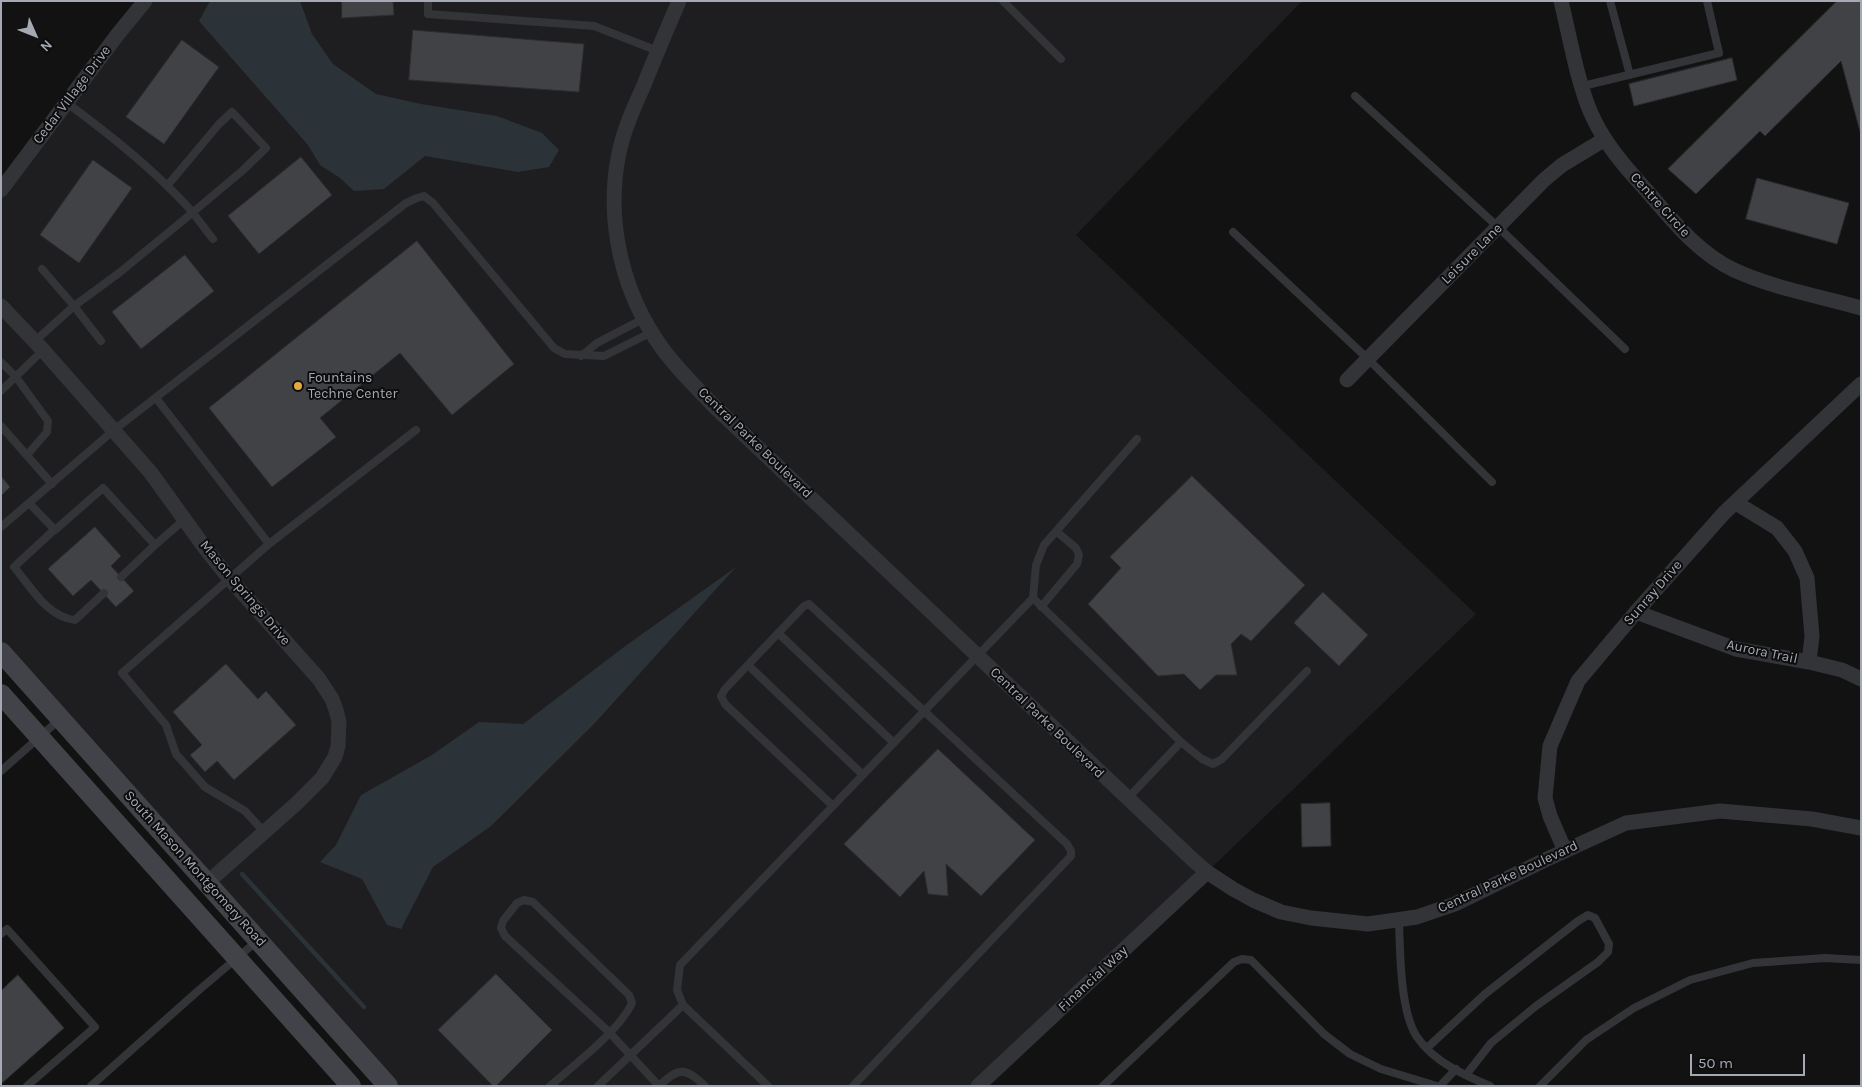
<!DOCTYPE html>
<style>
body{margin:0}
#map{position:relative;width:1862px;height:1087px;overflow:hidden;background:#121213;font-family:Karla,sans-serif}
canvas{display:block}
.frame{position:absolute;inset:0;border:2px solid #a4a9b3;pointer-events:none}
.north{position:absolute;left:10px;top:10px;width:50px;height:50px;-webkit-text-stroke:4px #0d0d0e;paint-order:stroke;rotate:134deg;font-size:14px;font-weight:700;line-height:20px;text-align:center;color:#a4a9b3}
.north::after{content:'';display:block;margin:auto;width:18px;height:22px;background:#a4a9b3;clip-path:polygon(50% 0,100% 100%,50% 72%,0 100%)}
.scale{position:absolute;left:1690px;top:1054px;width:115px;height:22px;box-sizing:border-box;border:2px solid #a4a9b3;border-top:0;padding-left:6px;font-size:15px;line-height:18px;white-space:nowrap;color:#a4a9b3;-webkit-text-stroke:4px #0d0d0e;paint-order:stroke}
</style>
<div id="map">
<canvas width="1862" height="1087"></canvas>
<div class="frame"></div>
<div class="north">N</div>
<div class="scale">50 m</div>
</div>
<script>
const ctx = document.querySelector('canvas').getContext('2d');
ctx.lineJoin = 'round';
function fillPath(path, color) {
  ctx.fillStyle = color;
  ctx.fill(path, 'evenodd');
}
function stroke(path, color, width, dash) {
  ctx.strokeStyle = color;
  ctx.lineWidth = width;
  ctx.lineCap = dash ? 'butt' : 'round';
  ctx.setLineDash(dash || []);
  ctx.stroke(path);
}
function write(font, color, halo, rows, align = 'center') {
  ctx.font = font + ' Karla,sans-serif';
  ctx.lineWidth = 4;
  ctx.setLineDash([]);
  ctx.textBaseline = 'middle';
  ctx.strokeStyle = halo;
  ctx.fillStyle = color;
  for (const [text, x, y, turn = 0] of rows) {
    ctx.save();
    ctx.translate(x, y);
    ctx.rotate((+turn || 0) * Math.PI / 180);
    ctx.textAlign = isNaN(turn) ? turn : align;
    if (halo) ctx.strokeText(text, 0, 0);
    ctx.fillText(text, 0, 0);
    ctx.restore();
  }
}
const built = new Path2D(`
 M145,1H1302L1076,235L1476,614L1207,872L978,1086H388L1,652V190Z`);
const water = new Path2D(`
 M210,1H300L312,34L333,64L376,94L421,104L497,116L542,133L559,150L549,167L518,172L425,156L384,189L354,191L340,178L320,165L308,145L199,21Z
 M736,567L594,724L491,826L433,867L401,929L387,925L362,879L320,862L336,845L361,795L432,755L479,722L523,724L624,647Z`);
const stream = new Path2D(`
 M242,874L364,1007`);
const building = new Path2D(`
 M342,1H393L394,15L342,18Z
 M1837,1H1861V135L1841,61L1765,136L1760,131L1696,194L1668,169Z
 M413,30L584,44L579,92L409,80Z
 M182,40L219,67L164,144L126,117Z
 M1732,58L1737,80L1634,106L1629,84Z
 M301,157L332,195L259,254L228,216Z
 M93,160L132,188L79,263L40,235Z
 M1757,178L1849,203L1837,244L1746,219Z
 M417,241L514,364L452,415L400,353L320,418L336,437L272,487L209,408Z
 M185,255L214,291L141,349L112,312Z
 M1,476L10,487L1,496Z
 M1192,476L1305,585L1251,641L1241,634L1231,644L1237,675H1216L1200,690L1184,674L1158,676L1088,604L1121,568L1110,557Z
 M95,527L121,556L111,566L134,591L116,607L91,580L73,596L48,569Z
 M1323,592L1368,635L1339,666L1294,623Z
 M226,664L258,699L266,691L296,725L234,780L217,761L205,772L190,755L202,745L173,712Z
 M938,749L1035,840L981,896L946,864L948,896L928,894L924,871L900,897L844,844Z
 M1330,803L1331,846L1302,847L1301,804Z
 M496,974L552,1030L496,1086H493L438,1030Z
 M18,975L64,1028L1,1084V991Z`);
const service = new Path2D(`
 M428,1V14L594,26L658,51
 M1003,1L1061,59
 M1610,1L1630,75
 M1583,86L1719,53L1707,1
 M1355,96L1498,227L1625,349
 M67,103C109,134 151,167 187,206C196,216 204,228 213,239
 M1233,232L1368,359L1492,482
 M42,269L74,306L101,341
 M35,341L74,306L119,273L192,213L242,171L266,148L232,112L219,124L167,186
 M581,356L597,343L643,319
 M1,362L16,377L48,421L47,432L27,455
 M1,391L43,350
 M156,398L269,544L122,673L166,725L176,754L205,787L245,811L264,832
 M1,426L52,484
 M29,503L55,530L103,488L155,545L185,519
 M1,527L114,430L406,203L417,198L424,196L433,203L554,348L565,354L604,356L652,332
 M54,530L14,567C31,587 47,617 75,620L104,593
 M269,544L416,430
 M121,577L155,545
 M1033,598L1036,565L1044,545L1137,439
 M1041,607L1077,564L1079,555L1076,548L1056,531
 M778,633L894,743
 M748,665L863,775
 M1181,742L1202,759L1213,764L1222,759L1307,671
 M1,771L60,719
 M833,806L725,704L721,696L725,689L804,606L809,604L1067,844L1071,851V856L853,1086
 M1399,920C1400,951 1400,1012 1417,1037C1434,1062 1464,1075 1490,1086
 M1,934L7,929L95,1027L27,1086
 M1427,1048L1485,994L1578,921L1588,915L1595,918L1609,944L1608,952L1598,962L1536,1006L1491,1043L1466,1075
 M91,1086L199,990L257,941
 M550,1086C574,1065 620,1030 632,1003L629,995L533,902L524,900L517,903L503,921L501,928L505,936L609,1032L659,1086
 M598,1086L683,1005
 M659,1086C679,1067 685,1067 705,1086
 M768,1086L683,1005L677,990L680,965L1033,598L1181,742L1127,799
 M1103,1086L1234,962L1242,959L1251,960L1324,1034L1350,1054L1381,1069L1437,1086
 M1440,1086L1456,1069
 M1540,1086L1586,1040L1634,1008L1690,980L1753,963L1825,958L1861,960`);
const minor = new Path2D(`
 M679,1C667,29 655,57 644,85C634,107 624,129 619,153C605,220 622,293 662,348C677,369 697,388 715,407L1192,859L1207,872L1233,889L1253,900L1281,912L1311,918L1368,924L1417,917L1455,904L1545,860L1626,823L1720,811L1812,819L1861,828
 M1561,1C1570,38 1576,76 1590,111C1603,142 1625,167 1647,191C1672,220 1698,253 1734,270C1773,288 1819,296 1861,308
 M1,190L118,34L145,1
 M1,306L43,350L151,473L205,548L229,578L319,679L332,699L336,710L339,722L338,746L335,757L322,778L297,803L207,883
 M1347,380L1544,180L1562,165L1605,139
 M1736,503L1777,528L1795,551L1807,578L1812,636L1809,662
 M1636,612L1736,649L1809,662L1842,670L1861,679
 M1565,851L1550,816L1545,798L1550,746L1578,681L1636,612L1724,513L1861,384
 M978,1086L1207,872`);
const secondary = new Path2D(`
 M1,652L388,1086
 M1,694L351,1086`);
const markers = [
 [298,386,5,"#e4aa39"]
];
const streetNames = [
 ["Cedar Village Drive",72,95,-53],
 ["Centre Circle",1660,205,48],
 ["Leisure Lane",1472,254,-45],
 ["Central Parke Boulevard",755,443,44],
 ["Mason Springs Drive",245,593,50],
 ["Sunray Drive",1653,593,-49],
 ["Aurora Trail",1762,652,12],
 ["Central Parke Boulevard",1047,723,44],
 ["South Mason Montgomery Road",195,869,48],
 ["Central Parke Boulevard",1508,877,-25],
 ["Financial Way",1093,979,-43]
];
const poiNames = [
 ["Fountains",308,378],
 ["Techne Center",308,394]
];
fillPath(built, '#1e1e20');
fillPath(water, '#2b3238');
stroke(stream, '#2b3238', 4.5);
fillPath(building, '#414246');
stroke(building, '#2c2c2f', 1);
stroke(service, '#333438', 8);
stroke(minor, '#333438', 15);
stroke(secondary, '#414348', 20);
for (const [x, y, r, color] of markers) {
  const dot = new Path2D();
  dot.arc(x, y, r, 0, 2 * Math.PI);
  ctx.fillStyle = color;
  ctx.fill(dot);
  stroke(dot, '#0d0d0e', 2);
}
write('14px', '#a4a9b3', '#0d0d0e', streetNames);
write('14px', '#a4a9b3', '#0d0d0e', poiNames, 'left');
</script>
